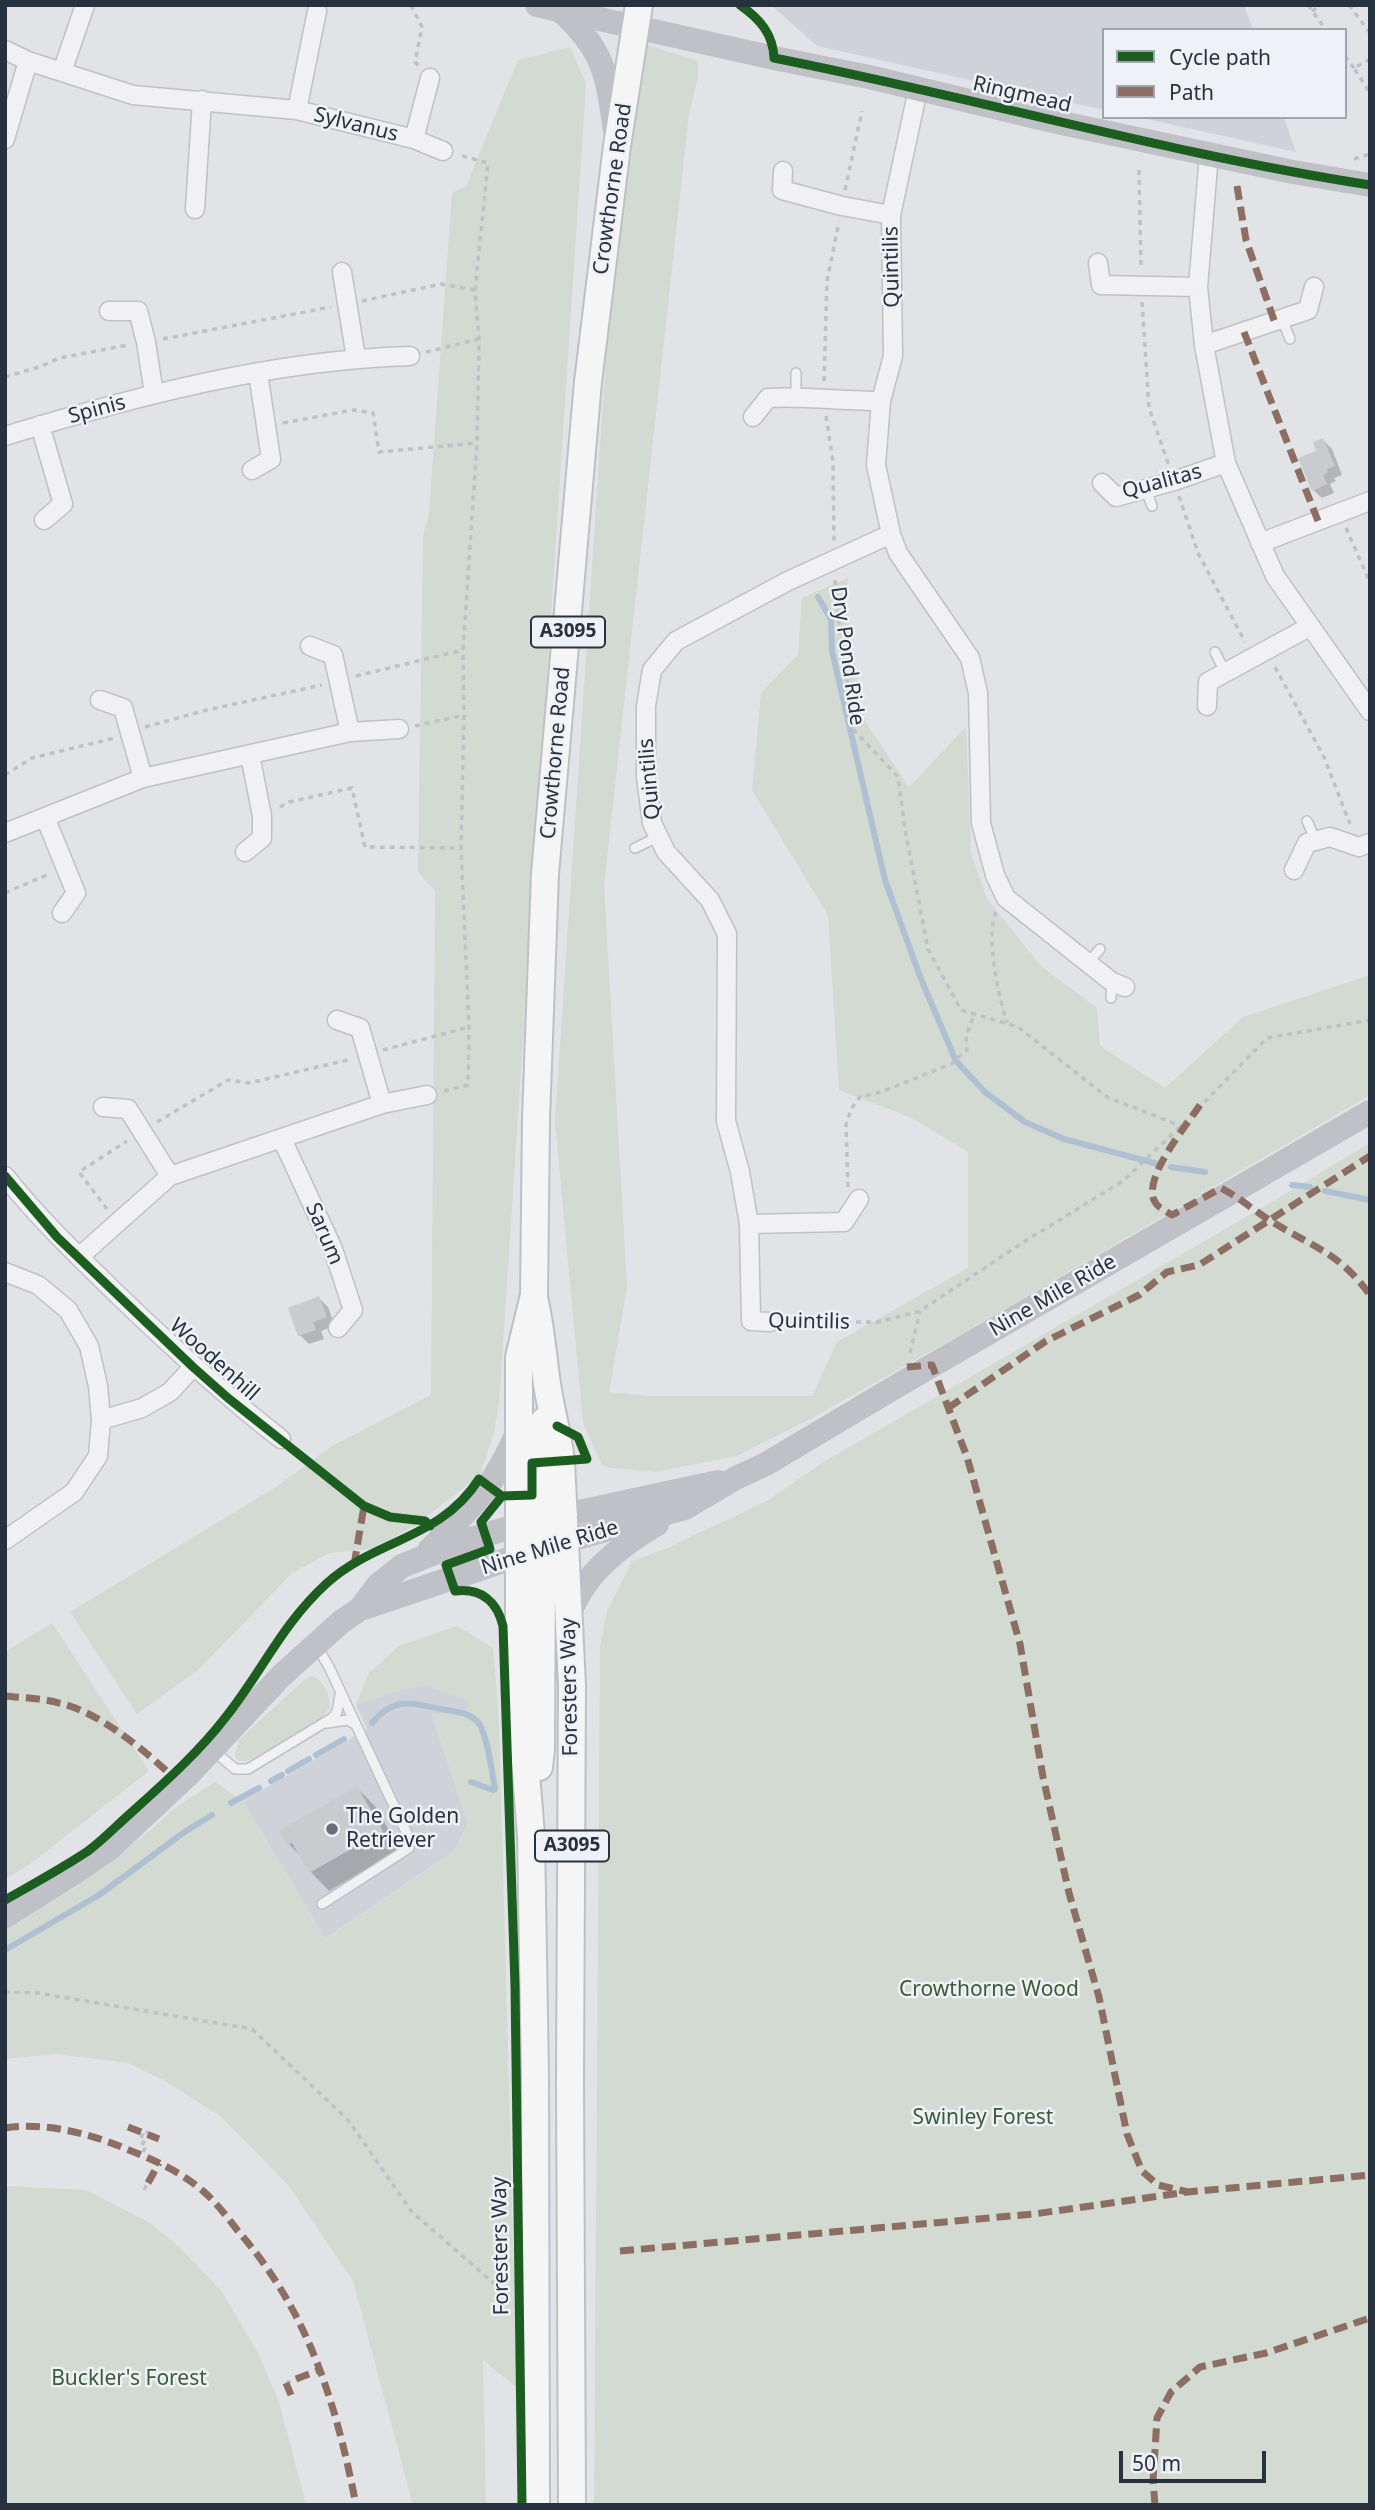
<!DOCTYPE html>
<style>
body{margin:0}
#map{position:relative;width:1375px;height:2510px;overflow:hidden;background:#e1e3e6;font-family:"Noto Sans",sans-serif}
canvas{display:block}
.frame{position:absolute;inset:0;border:7px solid #283140;pointer-events:none}
.legend{position:absolute;left:1102px;top:28px;width:245px;height:91px;box-sizing:border-box;background:#eef2f6;border:2px solid #9fa5ad;margin:0;padding:9px 12px;list-style:none;font-size:21px;color:#283140}
.legend li{display:flex;align-items:center;gap:14px;height:35px}
.legend b{width:35px;border:2px solid #9fa5ad}
.scale{position:absolute;left:1119px;top:2451px;width:147px;height:32px;box-sizing:border-box;border:4px solid #283140;border-top:0;padding-left:9px;font-size:21px;line-height:24px;white-space:nowrap;color:#283140;-webkit-text-stroke:5px #eef2f6;paint-order:stroke}
</style>
<div id="map">
<canvas width="1375" height="2510"></canvas>
<div class="frame"></div>
<ul class="legend">
<li><b style="height:9px;background:#1b5e20"></b>Cycle path</li>
<li><b style="height:9px;background:#8d6e63"></b>Path</li>
</ul>
<div class="scale">50 m</div>
</div>
<script>
const ctx = document.querySelector('canvas').getContext('2d');
ctx.lineJoin = 'round';
function fillPath(path, color) {
  ctx.fillStyle = color;
  ctx.fill(path, 'evenodd');
}
function stroke(path, color, width, dash) {
  ctx.strokeStyle = color;
  ctx.lineWidth = width;
  ctx.lineCap = dash ? 'butt' : 'round';
  ctx.setLineDash(dash || []);
  ctx.stroke(path);
}
function write(font, color, halo, rows, align = 'center') {
  ctx.font = font + ' "Noto Sans",sans-serif';
  ctx.lineWidth = 5;
  ctx.setLineDash([]);
  ctx.textBaseline = 'middle';
  ctx.strokeStyle = halo;
  ctx.fillStyle = color;
  for (const [text, x, y, turn = 0] of rows) {
    ctx.save();
    ctx.translate(x, y);
    ctx.rotate((+turn || 0) * Math.PI / 180);
    ctx.textAlign = isNaN(turn) ? turn : align;
    if (halo) ctx.strokeText(text, 0, 0);
    ctx.fillText(text, 0, 0);
    ctx.restore();
  }
}
const built = new Path2D(`
 M771,5H1244L1253,30H1104V110L817,46Z
 M1138,117H1284L1296,152Z
 M426,1685L468,1701V1714H432L468,1823L454,1851L325,1939L243,1801L367,1729L356,1705L396,1691Z`);
const green = new Path2D(`
 M641,43L698,61V77L689,114L604,885L627,1287L609,1392L647,1396H812L837,1342L968,1268V1152L912,1118L839,1090L828,915L752,790L761,693L798,655L802,598L848,578L847,607L863,718L909,787L966,727L971,853L987,899L1042,967L1097,1008L1100,1046L1165,1088L1243,1017L1370,975V1095L967,1331L812,1418L737,1456L655,1472L611,1468L602,1465L583,1423L555,1121L616,207Z
 M570,47L586,84L499,1403L494,1432L480,1475L413,1527L370,1549L329,1553L292,1573L199,1669L137,1714L70,1612L276,1487L332,1446L431,1395L435,891L418,872L423,536L429,513L452,193L466,186L518,60Z
 M1370,1143V2505H594L600,1646L607,1611L632,1561L667,1548L767,1501L822,1463L1270,1203Z
 M52,1623L149,1771L30,1864L5,1879V1652Z
 M457,1626L493,1648L499,1721L517,2388L483,2360L486,2505H413L353,2281L289,2186L220,2116L165,2081L128,2063L56,2054L5,2059V1929L74,1888L152,1829L175,1808L215,1782L243,1801L326,1939L454,1851L468,1823L432,1713L468,1714V1701L426,1685L396,1691L356,1705L369,1673L399,1646Z
 M312,1676C326,1682 329,1694 330,1708L321,1718L256,1757L246,1761H238L235,1755L239,1740L303,1681Z
 M5,2186L86,2190L152,2224L180,2248L222,2292L258,2353L279,2402L306,2505H5Z`);
const shadow = new Path2D(`
 M1323,440L1332,449L1342,475L1334,478L1336,481L1330,484L1334,493L1322,498L1313,490L1319,452Z
 M319,1298L328,1307L335,1326L321,1331L324,1339L309,1344L300,1335Z
 M357,1788L375,1806L400,1849L329,1891L311,1872L302,1858L289,1844Z`);
const stream = new Path2D(`
 M818,597L831,619L832,651L885,880L921,979L956,1061L985,1092L1025,1122L1064,1139L1158,1164
 M1171,1167L1205,1172
 M1292,1185L1310,1187
 M1325,1191L1370,1200
 M372,1723C394,1696 412,1703 441,1709C454,1712 466,1711 477,1721C487,1731 492,1773 495,1789L493,1790L471,1782
 M316,1755L344,1739
 M288,1771L309,1759
 M271,1781L282,1775
 M231,1803L259,1788
 M5,1950L99,1895L183,1833L212,1815`);
const building = new Path2D(`
 M1323,438L1335,466L1327,469L1328,472L1323,475L1327,484L1312,491L1298,458L1316,451L1313,442Z
 M319,1296L327,1317L313,1322L316,1330L298,1336L288,1308Z
 M357,1786L383,1831L309,1873L292,1843L287,1845L279,1831Z`);
const path = new Path2D(`
 M411,5L422,27L415,62L419,66
 M1308,5L1326,30
 M1349,5L1370,33
 M1312,11L1321,5
 M1345,56L1354,68
 M1370,59L1354,68L1370,93
 M1354,159L1370,154
 M1139,170L1141,270
 M845,190L862,111
 M362,301L441,284L475,290
 M1142,302L1149,408L1169,466
 M163,339L331,307
 M426,352L479,339
 M5,377L42,366L59,358L128,345
 M824,381L827,281L839,222
 M826,416L833,462L834,541
 M283,423L353,410L373,413L379,452L477,443
 M1179,496L1198,553L1245,642
 M1346,528L1370,582
 M835,580L838,615L854,730L898,777L905,829L928,949L961,1010L1018,1027L1107,1097L1181,1126
 M1275,667L1324,757L1350,824
 M356,676L463,650
 M415,726L464,715
 M145,727L207,710L322,685
 M5,775L32,758L115,738
 M280,807L289,802L352,788L365,847L461,848
 M5,893L51,873
 M996,912C985,938 999,997 1007,1023
 M383,1050L469,1027
 M444,1091L468,1085L469,1027L461,848L464,715L463,650L477,443L479,339L475,290L488,163L459,155
 M157,1122L228,1080L249,1083L352,1059
 M848,1187L846,1125L851,1109L860,1097L881,1092L951,1064L967,1050L966,1037L974,1014
 M107,1209L79,1172L127,1141
 M786,1322H878L920,1311L1022,1243L1123,1181L1181,1126L1267,1038L1370,1020
 M910,1353L920,1311
 M5,1992L38,1993L252,2029L348,2120L412,2212L513,2300
 M146,2134L148,2131
 M141,2138L143,2133
 M142,2145L145,2140
 M143,2152L146,2147
 M144,2190L148,2183
 M286,2383L296,2379`);
const lane = new Path2D(`
 M1282,319L1290,339
 M796,396V373
 M1145,487L1152,506
 M1215,652L1225,672
 M1307,821L1316,841
 M635,848L658,837
 M1088,963L1100,949
 M1111,998L1112,982
 M316,1645L329,1667L409,1838V1848L322,1904
 M327,1723L347,1720L355,1724
 M214,1751L235,1769H248L332,1718L337,1712L340,1695`);
const street = new Path2D(`
 M5,50L28,61L133,95L297,110L414,139L443,151
 M62,72L85,5
 M918,89L891,215L893,356L881,401L876,465L891,534L898,553L970,658L978,693L981,823L995,875L1006,898L1112,982L1125,987
 M297,110L317,11
 M5,139L28,61
 M414,139L430,78
 M1209,154L1198,287L1204,345L1226,463L1275,576L1370,711
 M783,171L782,190L842,206L891,215
 M195,209L202,100
 M1098,263L1101,285L1198,287
 M342,272L356,358
 M109,311H138L146,342L154,394
 M1204,345L1308,310L1314,287
 M753,417L768,398C805,396 843,401 881,401
 M40,425L63,504L44,520
 M5,436C136,396 273,360 410,356
 M252,470L271,459L258,373
 M1102,483L1116,497L1174,481L1226,463
 M1260,543L1370,501
 M310,646L333,655L350,732
 M100,700L123,708L143,778
 M1207,706L1208,682L1309,627
 M45,817L76,893L62,913
 M5,833L143,778L350,732L399,729
 M245,852L262,838V816L250,755
 M1294,870L1307,843L1330,837L1359,847L1370,843
 M337,1020L360,1028L382,1104
 M103,1107L128,1109L170,1176
 M282,1139L333,1249L353,1310L338,1328
 M5,1176C40,1220 80,1258 120,1297C172,1347 224,1395 281,1439
 M749,1224L844,1222L859,1199
 M79,1257L170,1176L382,1104L427,1095
 M5,1272L38,1285L68,1310L89,1346L98,1386L101,1420L98,1456L74,1492L5,1540
 M770,1322L751,1321L749,1224L740,1172L726,1121L727,934L710,900L666,852L652,823L646,777V706L652,670L676,641L788,581L891,534
 M101,1420L142,1408L170,1392L193,1367`);
const secondary = new Path2D(`
 M537,5L774,58L869,77L1057,122L1293,172L1370,185
 M561,11C605,51 607,75 615,131
 M430,1549C472,1507 496,1485 519,1428
 M360,1609L545,1547L685,1508L736,1478L766,1464L902,1383L1370,1112
 M569,1614C574,1604 579,1593 585,1585C602,1560 632,1539 657,1524
 M5,1916L77,1871L110,1848L189,1774L281,1676L341,1622L360,1609L378,1585L402,1566L464,1541L519,1525L718,1482`);
const primary = new Path2D(`
 M535,1302C541,1329 543,1356 547,1384C551,1410 558,1435 561,1461L572,1685L570,2078L572,2505
 M534,1542C548,1515 541,1454 544,1421
 M539,1767L541,1749L542,1566L549,1531L556,1519L564,1514
 M536,2505L535,2076L531,1835L522,1725L519,1615V1357L534,1295L536,1119L545,874L588,382L617,146L639,5`);
const quiet = new Path2D(`
 M1237,186L1246,240L1275,323
 M1244,332L1318,521
 M1200,1105C1187,1125 1141,1179 1155,1202C1158,1208 1166,1211 1172,1215L1221,1188C1239,1197 1254,1211 1271,1221C1312,1247 1339,1252 1370,1295
 M907,1367L932,1365L967,1457L1020,1644L1043,1777L1069,1893L1099,1997L1127,2134L1142,2171L1158,2185L1188,2192
 M948,1408L1046,1341L1139,1295L1167,1272L1199,1265L1370,1156
 M354,1565L364,1506
 M5,1696C23,1698 42,1698 59,1703C99,1712 143,1749 172,1776
 M128,2127L159,2139
 M5,2128C45,2122 88,2133 124,2148C152,2159 180,2171 203,2191C216,2202 227,2217 238,2231C308,2311 336,2402 356,2505
 M148,2183L159,2163
 M620,2251L1034,2214L1188,2192L1370,2175
 M296,2379L322,2369
 M286,2383L291,2395
 M1155,2505L1153,2481L1157,2418L1171,2392L1200,2367L1266,2353L1370,2318`);
const cycleway = new Path2D(`
 M740,5C760,19 773,34 774,58C973,97 1169,154 1370,185
 M5,1176L57,1237L193,1367L228,1398L364,1506L390,1517L425,1521L430,1526
 M502,1496L481,1522L490,1549L446,1565L455,1591C481,1588 497,1601 503,1626L515,1986L522,2505
 M5,1900C33,1884 61,1869 88,1851C103,1840 117,1825 132,1812C164,1783 198,1753 225,1718C262,1672 281,1625 327,1583C376,1539 441,1539 479,1479L502,1496L532,1495V1463L587,1459L578,1437L557,1426`);
const markers = [
 [332,1829,7,"#696f7a"]
];
const shields = [
 [568,632,74],
 [572,1846,74]
];
const shieldNames = [
 ["A3095",568,632],
 ["A3095",572,1846]
];
const streetNames = [
 ["Ringmead",1022,95,13],
 ["Sylvanus",356,125,14],
 ["Crowthorne Road",613,189,-82],
 ["Quintilis",892,267,-91],
 ["Spinis",97,410,-15],
 ["Qualitas",1162,482,-15],
 ["Dry Pond Ride",847,656,82],
 ["Crowthorne Road",556,753,-85],
 ["Quintilis",650,779,-95],
 ["Sarum",324,1234,67],
 ["Nine Mile Ride",1053,1296,-30],
 ["Quintilis",809,1322,1],
 ["Woodenhill",214,1360,42],
 ["Nine Mile Ride",550,1548,-17],
 ["Foresters Way",570,1687,-91],
 ["Foresters Way",501,2246,-91]
];
const poiNames = [
 ["The Golden",346,1817],
 ["Retriever",346,1841]
];
const parkNames = [
 ["Crowthorne Wood",989,1990],
 ["Swinley Forest",983,2118],
 ["Buckler's Forest",129,2379]
];
fillPath(built, '#cfd3d9');
fillPath(green, '#d2dad1');
fillPath(shadow, '#0003');
stroke(stream, '#afc0d2', 6);
fillPath(building, '#c9cbce');
stroke(lane, '#bfc1c4', 12);
stroke(street, '#bfc1c4', 21);
stroke(primary, '#bdc0c4', 30);
stroke(path, '#c0c1c7', 3.5, [5, 5]);
stroke(lane, '#f1f1f3', 9);
stroke(street, '#f1f1f3', 18);
stroke(secondary, '#bfc1c6', 24);
stroke(primary, '#f5f5f6', 26);
stroke(quiet, '#8d6e63', 7, [14, 7]);
stroke(cycleway, '#1b5e20', 9);
for (const [x, y, r, color] of markers) {
  const dot = new Path2D();
  dot.arc(x, y, r, 0, 2 * Math.PI);
  ctx.fillStyle = color;
  ctx.fill(dot);
  stroke(dot, '#eef2f6', 2.5);
}
for (const [x, y, w] of shields) {
  const box = new Path2D();
  box.roundRect(x - w / 2, y - 15.5, w, 31, 5);
  ctx.fillStyle = '#eef2f6';
  ctx.fill(box);
  stroke(box, '#283140', 2);
}
write('bold 19px', '#283140', null, shieldNames);
write('21px', '#283140', '#eef2f6', streetNames);
write('21px', '#283140', '#eef2f6', poiNames, 'left');
write('21px', '#3c5b35', '#eef2f6', parkNames);
</script>
